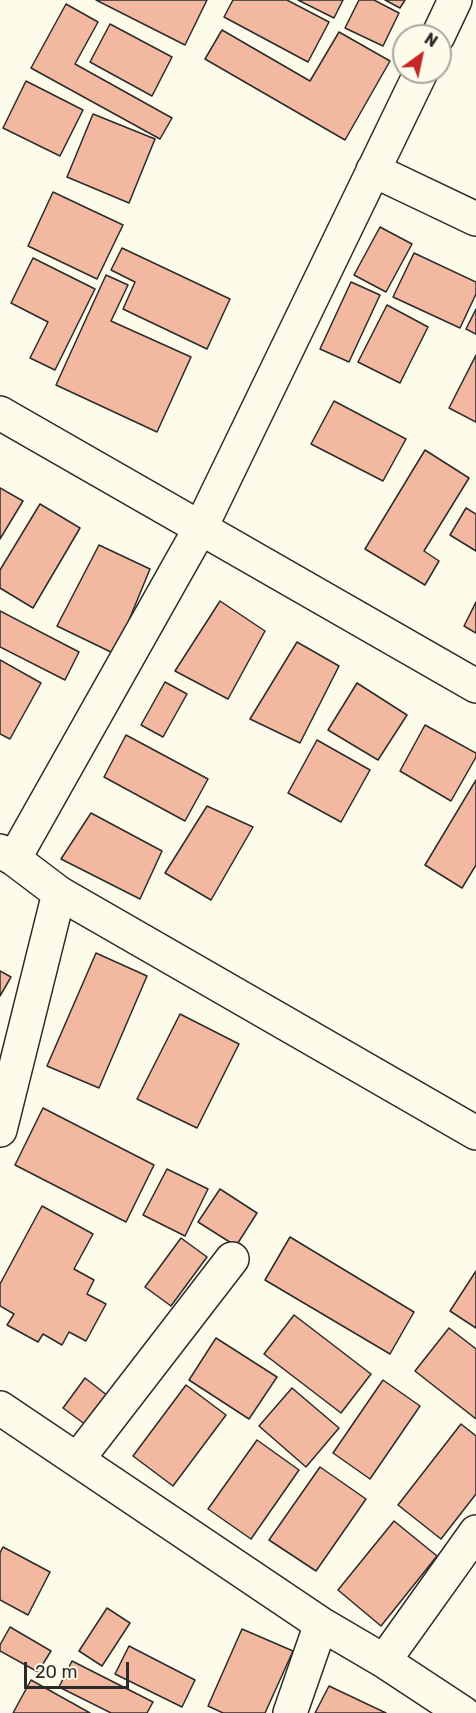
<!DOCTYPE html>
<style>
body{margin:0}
#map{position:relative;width:476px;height:1713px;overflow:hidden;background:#fdfbea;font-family:Rubik,sans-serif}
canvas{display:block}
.north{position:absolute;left:392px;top:24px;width:60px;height:60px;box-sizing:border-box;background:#fdfbea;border:2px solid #a9a89e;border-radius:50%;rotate:33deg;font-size:16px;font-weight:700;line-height:24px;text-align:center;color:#2b2b2b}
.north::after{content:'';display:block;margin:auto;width:21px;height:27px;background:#c62828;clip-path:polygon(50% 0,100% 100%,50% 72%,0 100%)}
.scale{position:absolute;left:24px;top:1662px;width:105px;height:27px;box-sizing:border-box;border:3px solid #2b2b2b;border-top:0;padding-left:8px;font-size:18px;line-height:21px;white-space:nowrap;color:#2b2b2b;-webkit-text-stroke:4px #fdfbea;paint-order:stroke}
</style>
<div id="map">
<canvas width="476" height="1713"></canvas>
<div class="north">N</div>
<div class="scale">20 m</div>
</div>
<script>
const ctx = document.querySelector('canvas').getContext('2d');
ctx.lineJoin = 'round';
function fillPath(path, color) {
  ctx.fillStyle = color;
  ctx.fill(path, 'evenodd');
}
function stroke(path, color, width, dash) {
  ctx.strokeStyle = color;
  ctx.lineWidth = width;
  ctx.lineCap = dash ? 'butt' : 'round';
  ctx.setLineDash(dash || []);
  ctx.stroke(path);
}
const building = new Path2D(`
 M96,0H207L185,45Z
 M233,0H287L329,22L308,62L224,17Z
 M298,0H343L334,18Z
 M359,0H374L399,13L383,46L345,28Z
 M385,0H405L400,8Z
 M66,4L98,22L75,64L172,118L160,139L31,68Z
 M110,24L172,57L152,96L90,62Z
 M222,30L310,81L339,32L390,61L345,140L205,59Z
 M26,81L83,110L60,156L3,128Z
 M93,114L155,139L129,203L67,177Z
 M53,192L123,225L97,279L28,246Z
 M380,227L412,244L386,292L354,275Z
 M122,248L230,299L207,349L123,309L135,282L111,270Z
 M414,253L476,282V294L460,328L393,297Z
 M33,258L95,289L55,370L30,358L48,322L11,303Z
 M106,275L128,285L111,321L191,357L157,432L56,385Z
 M351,282L380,295L349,362L320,349Z
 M387,305L428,327L400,383L358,362Z
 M476,309V334L466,329Z
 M476,355V422L449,408Z
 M334,401L406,439L383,481L311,444Z
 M425,450L469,478L424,551L439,561L425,585L365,549Z
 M0,488L23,501L0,539Z
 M40,504L80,528L33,608L0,588V570Z
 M466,508L476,514V551L450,535Z
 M99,545L150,569L115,654L57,626Z
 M220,601L265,631L228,699L175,671Z
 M476,602V633L464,626Z
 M0,611L79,652L65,680L0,647Z
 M297,642L339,666L300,743L250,719Z
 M0,660L41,683L10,739L0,734Z
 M165,682L187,694L163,737L141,725Z
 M357,683L407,715L378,760L328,730Z
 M425,725L476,753V757L451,801L400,771Z
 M126,735L208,779L185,821L104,777Z
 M317,740L370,770L341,822L288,793Z
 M476,780V865L462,888L425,865Z
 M207,806L253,827L211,900L165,873Z
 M91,813L162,851L140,899L61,859Z
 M96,953L147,976L99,1088L47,1066Z
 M0,971L11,977L0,996Z
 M180,1014L239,1044L197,1128L137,1099Z
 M43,1108L154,1165L126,1222L15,1165Z
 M167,1169L208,1189L185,1236L143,1215Z
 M220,1189L257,1213L236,1246L198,1222Z
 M42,1206L93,1234L74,1269L94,1280L87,1294L106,1304L86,1341L69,1332L62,1345L43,1334L38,1342L7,1325L14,1314L0,1306V1284Z
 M290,1237L414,1312L390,1354L265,1280Z
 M181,1238L207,1257L171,1306L145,1287Z
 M476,1271V1328L450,1311Z
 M294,1315L371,1374L341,1413L264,1354Z
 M449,1328L476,1349V1419L415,1371Z
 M216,1338L277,1377L249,1419L189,1380Z
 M85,1378L108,1396L86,1425L63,1408Z
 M383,1380L420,1406L370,1479L333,1453Z
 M186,1385L226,1415L173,1486L133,1456Z
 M292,1388L339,1428L306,1467L259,1426Z
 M461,1424L476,1436V1494L441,1539L398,1505Z
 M257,1440L299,1470L251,1539L208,1509Z
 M320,1467L366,1499L316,1571L269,1540Z
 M394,1521L437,1556L381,1626L338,1590Z
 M3,1547L50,1572L28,1615L0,1600V1553Z
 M107,1608L130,1623L102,1666L79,1651Z
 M10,1627L51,1651L38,1672L0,1651V1645Z
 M242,1629L293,1651L265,1713H223L208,1706Z
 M129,1646L195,1680L182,1707L115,1674Z
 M72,1661L153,1702L147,1713H111L59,1687Z
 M31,1680L90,1713H13Z
 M329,1686L386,1713H315Z`);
const minor = new Path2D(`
 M438,36L455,0
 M373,170L476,219
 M0,413L476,686
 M0,851L14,859L59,893L476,1133
 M14,859L201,527L421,72
 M0,1130L59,893
 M0,1408L321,1624L384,1661L463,1713
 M77,1460L232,1259
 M384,1661L476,1532
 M290,1713L321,1624`);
fillPath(building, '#f2b8a0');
stroke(building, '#2b2b2b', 1.5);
stroke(minor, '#2b2b2b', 36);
stroke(minor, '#fdfbea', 33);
</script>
